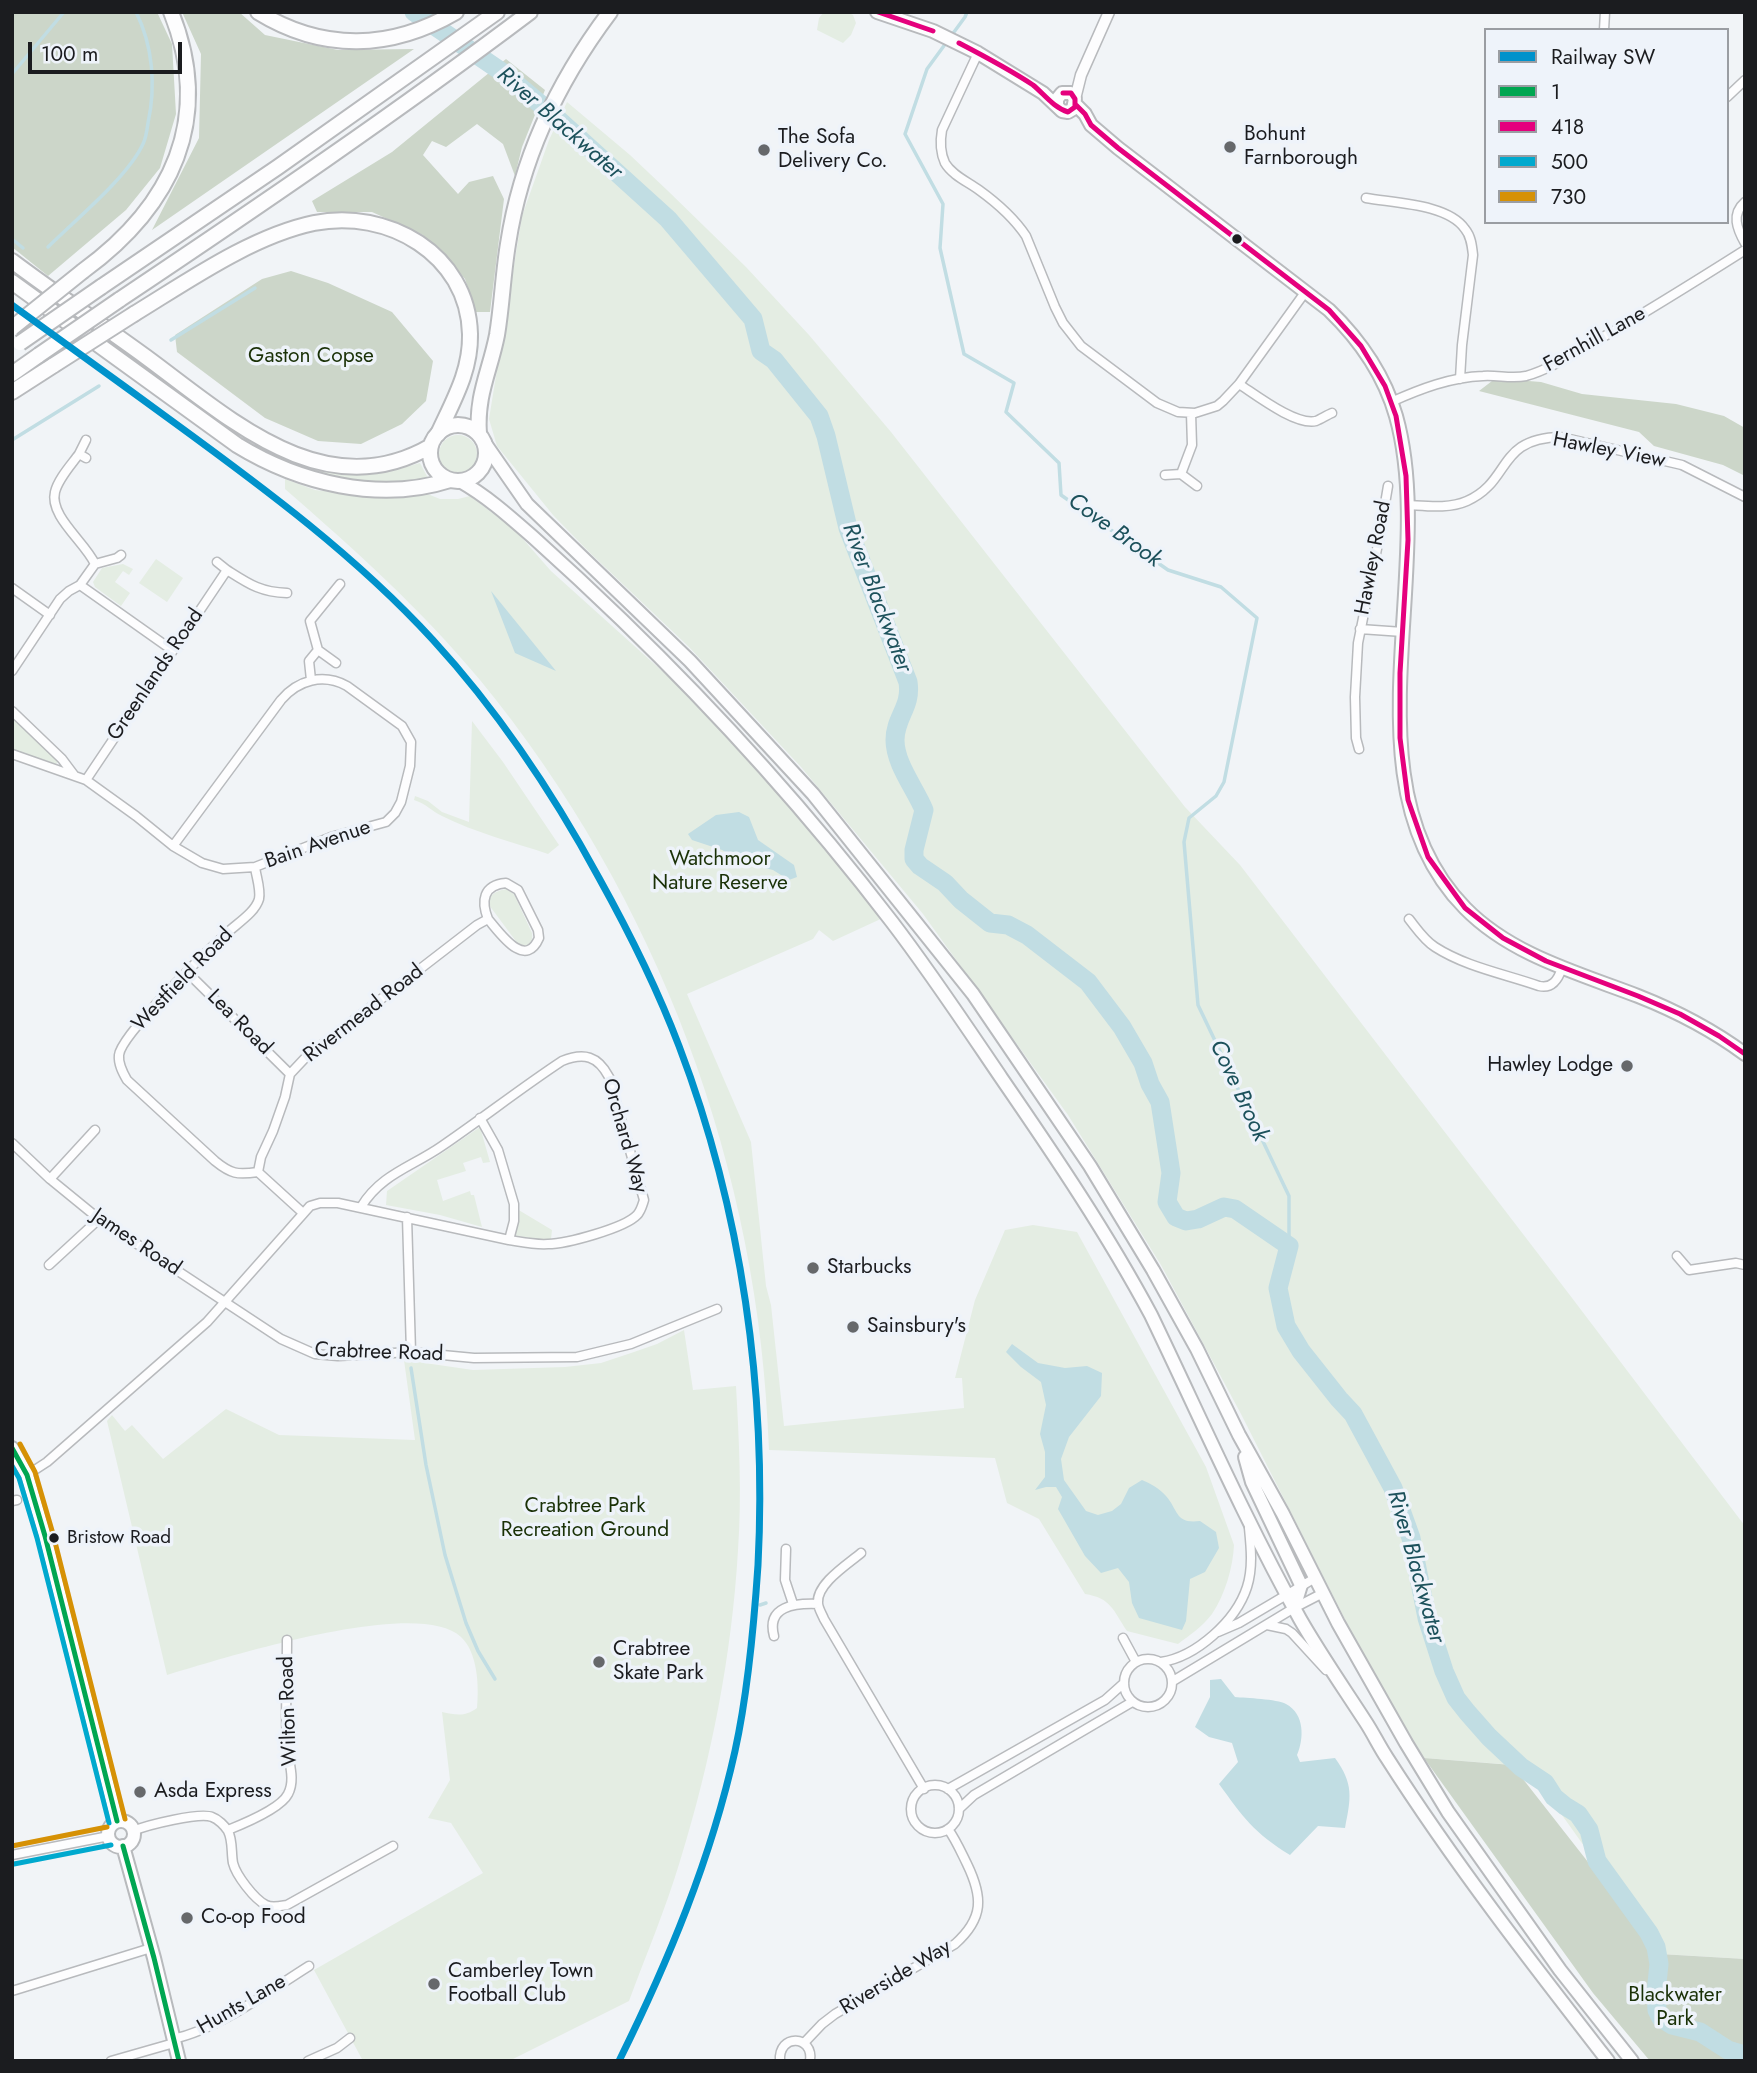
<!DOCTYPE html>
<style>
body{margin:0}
#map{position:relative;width:1757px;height:2073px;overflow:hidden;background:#f1f4f7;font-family:Jost,sans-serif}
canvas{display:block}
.frame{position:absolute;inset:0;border:14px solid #1b1c1f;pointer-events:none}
.legend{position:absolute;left:1484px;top:28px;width:245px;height:196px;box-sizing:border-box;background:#eef3fa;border:2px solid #9a9da2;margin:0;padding:9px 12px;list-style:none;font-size:21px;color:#1b1c1f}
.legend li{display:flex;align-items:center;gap:14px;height:35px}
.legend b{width:35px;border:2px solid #9a9da2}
.scale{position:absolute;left:28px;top:42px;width:154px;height:32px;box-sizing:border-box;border:4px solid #1b1c1f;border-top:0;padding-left:9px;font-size:21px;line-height:24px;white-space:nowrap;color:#1b1c1f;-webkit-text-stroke:5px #eef3fa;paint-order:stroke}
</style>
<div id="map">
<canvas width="1757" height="2073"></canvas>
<div class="frame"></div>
<ul class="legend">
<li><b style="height:9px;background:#0092cb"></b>Railway SW</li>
<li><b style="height:9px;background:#00a651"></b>1</li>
<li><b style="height:9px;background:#e5007d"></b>418</li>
<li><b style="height:9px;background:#00a9ce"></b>500</li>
<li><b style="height:9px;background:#d69105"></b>730</li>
</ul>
<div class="scale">100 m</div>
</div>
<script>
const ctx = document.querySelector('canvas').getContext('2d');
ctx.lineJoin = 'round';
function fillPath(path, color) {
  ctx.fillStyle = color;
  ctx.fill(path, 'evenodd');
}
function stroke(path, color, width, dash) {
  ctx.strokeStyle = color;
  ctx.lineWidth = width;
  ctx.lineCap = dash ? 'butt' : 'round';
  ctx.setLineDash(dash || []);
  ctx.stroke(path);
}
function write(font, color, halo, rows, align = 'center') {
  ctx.font = font + ' Jost,sans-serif';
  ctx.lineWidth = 7;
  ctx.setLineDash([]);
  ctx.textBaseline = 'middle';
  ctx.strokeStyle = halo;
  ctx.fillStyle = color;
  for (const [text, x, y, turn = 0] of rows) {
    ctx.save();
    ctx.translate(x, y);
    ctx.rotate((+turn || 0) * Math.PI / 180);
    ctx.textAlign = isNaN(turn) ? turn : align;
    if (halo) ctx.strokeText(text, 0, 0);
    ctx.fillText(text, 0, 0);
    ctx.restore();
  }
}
const green = new Path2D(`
 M824,12H847L853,15L856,23L851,35L843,43L817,30L819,18Z
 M567,102L630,155L667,190L746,267L809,335L891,432L1185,807L1240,865L1569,1294L1745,1526V1959L1661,1954L1527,1766L1424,1758L1364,1657L1241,1414L1161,1265L1068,1115L923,914L801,767L689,647L588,551L553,515L497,446L489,419L522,216L549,140Z
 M439 454a19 19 0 1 1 38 0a19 19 0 1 1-38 0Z
 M298,463L345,472H388L420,463L429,480L399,483L358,482L313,474Z
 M285,479L315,490L348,494L425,493L440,499H458L470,496L515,530L551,571L671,679L777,790L885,917L833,941L819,930L813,939L687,994L751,1142L766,1286L771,1305L784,1426L964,1408L962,1378H955L975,1300L1005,1230L1033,1225L1077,1232L1206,1467L1234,1545C1233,1567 1225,1595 1212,1614C1203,1626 1190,1635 1178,1644L1127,1631C1113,1610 1111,1598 1085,1594L1039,1519L1007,1503L995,1458L769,1450C760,1171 658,897 480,680C422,610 354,549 285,489Z
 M156,559L183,578L167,602L139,583Z
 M123,564L133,569L129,575L123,571L115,582L130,593L121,606L95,587L93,582L102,568Z
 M12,715L59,760L58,762L56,764L12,749Z
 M472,721L503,762L559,845L548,854C513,842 476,833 442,816C431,811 427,804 414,800L415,796L428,801L442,812L469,822Z
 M506,889L514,894L532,933C533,940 531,943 525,946L518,944L489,905C488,894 497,891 506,889Z
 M480,1127L490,1162L483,1163L481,1157L463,1163L466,1171L437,1180L443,1201L470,1191L471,1195H474L482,1227L440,1215L386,1205L387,1191Z
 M517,1209L552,1230L551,1239H535L513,1235Z
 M684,1330L693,1390L736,1386C739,1440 742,1495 738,1550C732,1655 711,1761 680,1861C666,1908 646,1955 629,2001L509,2061H363L314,1970L483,1873L451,1823L428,1818L450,1780L442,1712C456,1715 465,1717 477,1708C479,1686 478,1653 461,1637C417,1596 222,1659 167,1675L107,1421L112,1415L125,1431L132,1425L163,1459L226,1409L279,1435L415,1440L404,1360L473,1370L565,1367L601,1363L634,1352L657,1344Z`);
const forest = new Path2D(`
 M12,12H157L172,44L176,114L160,168L126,210L48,276L12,247Z
 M182,12H239L265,35L338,50L414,49L152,230L199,138L201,54Z
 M506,59L545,90L522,147L515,176L503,144L477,124L446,147L432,141L423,155L458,194L469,182L493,176L504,199L490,312H476L465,279L443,253L423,235L372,212H317L312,201L392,152Z
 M291,271L328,283L392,312L433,361L426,401L402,424L361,444L318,441L265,418L177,352L175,335L262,279Z
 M1516,380L1541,382L1582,394L1676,404L1724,416L1745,428V476L1723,465L1654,446L1639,432L1479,391L1492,381Z
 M1424,1758L1512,1765L1660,1954L1745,1959V2061H1650L1593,1993Z`);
const water = new Path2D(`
 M491,591L556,671L515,653Z
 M739,812L749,817L758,840L794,865L797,877L789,880L773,870L747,864L722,850L692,840L688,834L716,815Z
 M1012,1344L1038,1363L1065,1368L1087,1366L1102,1373L1101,1396L1069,1437L1061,1459L1064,1480L1086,1511L1098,1515L1112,1511L1121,1504L1129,1488L1142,1480C1151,1484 1159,1488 1166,1496C1179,1511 1175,1524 1200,1521L1216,1532L1219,1548L1205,1572L1190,1579L1186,1621L1182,1630L1139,1618L1132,1603L1129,1582L1118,1568L1101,1573L1085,1556L1058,1509L1062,1497L1056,1487H1046L1035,1490L1045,1477V1452L1040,1434L1046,1405L1041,1382L1021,1367L1006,1352Z
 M1221,1679L1235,1697C1246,1698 1277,1699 1286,1704C1305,1714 1304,1739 1297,1755L1300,1762L1335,1758C1354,1784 1351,1798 1345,1828L1318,1826L1290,1855C1254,1833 1243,1817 1219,1784L1238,1762L1232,1743L1209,1737L1195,1727L1210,1697V1680Z`);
const stream = new Path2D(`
 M967,12L965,17L927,69L905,134L943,204L940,248L964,354L1014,383L1006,412L1059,463L1061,495L1168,570L1221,587L1257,618L1224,782L1216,796L1189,818L1184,842L1198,1005L1289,1196V1246
 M12,74L64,12
 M12,239L23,248
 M48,247C75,220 127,178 143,144C146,138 147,130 148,123C156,86 153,46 136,12
 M171,340L255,288
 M12,440L99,386
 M411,1368L426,1465L445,1555L466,1623L478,1651L495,1679
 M760,1605L766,1603`);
const river = new Path2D(`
 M414,12L502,72L551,113L668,219L753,319L761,351L774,360L819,416L826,436L848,528L908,682C912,707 895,717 895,740C895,764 915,788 924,810L914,850V859L920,866L945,883L961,900L990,923L1008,925L1027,935L1088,982L1122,1027L1143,1063L1150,1084L1160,1102L1171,1173L1167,1202L1176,1217L1186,1221L1198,1219L1224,1207L1235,1209L1289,1246L1278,1288L1286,1326L1301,1351L1339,1399L1353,1414L1393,1488L1411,1538L1427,1618L1444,1671L1456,1698L1467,1712L1489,1737L1521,1767L1545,1783L1554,1797L1565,1806L1578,1814L1589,1830L1597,1861L1649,1933L1656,1947L1659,1964L1656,1993L1657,2010L1661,2018L1672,2025L1700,2032L1728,2050L1745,2055`);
const minor = new Path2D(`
 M1604,30L1605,12
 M978,53L942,130C940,141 940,152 945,163C952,175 968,182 979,190C997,203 1014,218 1026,236L1055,307L1063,323L1081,346L1157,403L1178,412L1195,413L1217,406L1223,401L1239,384L1306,291
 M1727,97L1745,80
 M1366,198C1394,203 1448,204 1465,229C1471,236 1472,246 1473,255L1462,345L1460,379
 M1745,202C1731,214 1737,229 1745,243
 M1239,384C1256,395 1296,426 1316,421C1321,419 1327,415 1332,413
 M1391,402C1420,389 1451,377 1483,376C1498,375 1512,379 1526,376C1551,369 1576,352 1598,340C1648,311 1696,281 1745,250
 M79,454L86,440
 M1181,474L1192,445L1191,413
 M1165,475L1181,474L1197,486
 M1408,505C1427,506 1449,509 1467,501C1512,481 1496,438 1561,437L1682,465L1745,497
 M217,562L227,570
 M95,564L117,558L121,555
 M80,585L172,650
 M12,588L50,615
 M1360,629L1403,632
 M318,650L336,663
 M12,671L60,599L69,591L80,585L95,564C85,542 49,516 55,492C58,479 71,465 79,454L86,458
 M311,680L309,661L318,650L310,621L340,584
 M12,711L62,759L74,775
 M1359,749L1356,738L1355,697L1358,643L1379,539L1388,486
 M12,754L86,780L136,816L173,846L202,863L223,869L255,867L331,837L386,822L395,813L401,802L410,766L411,742L402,726L347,686C323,673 298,680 281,700L173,846
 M86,780L227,570C249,584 260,592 287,593
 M255,867C256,876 261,889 259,899C255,913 236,924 226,934C207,951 121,1035 119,1055C118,1064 123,1073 127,1080L215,1161C231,1174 237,1175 258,1172L303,1213
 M1409,919C1417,929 1424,940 1435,947C1466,967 1505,974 1539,986C1552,989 1558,980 1562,968
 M187,972L290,1074
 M480,1118L498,1150L514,1204V1221L509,1240
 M12,1143L50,1179L99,1219L281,1339L315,1354L338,1356L411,1352L474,1358L577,1357L631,1344L717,1309
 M258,1172L261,1157L273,1131L285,1097L290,1074L306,1057L477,925L488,919C481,901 483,885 506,883L518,890L538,930L539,938C525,970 500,933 488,919
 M50,1179L95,1130
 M407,1217L411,1352
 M1677,1256L1689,1270L1736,1263L1745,1265
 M49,1265L99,1219
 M27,1475L47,1462L207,1322L310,1206L320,1203H338L509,1240C522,1242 535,1245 548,1244C566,1244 625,1228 637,1215C641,1211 642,1206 644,1200L609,1077C598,1056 584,1052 562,1061C521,1088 483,1118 442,1146C412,1167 381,1174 361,1207
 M12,1501L17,1500
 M786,1549L785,1580L793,1604
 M861,1553C848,1564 816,1584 818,1603C818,1608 822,1614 824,1619L924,1789
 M1267,1625L1286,1629L1292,1633L1326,1670
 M1218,1632L1239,1623L1315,1578
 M774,1636C766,1606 795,1603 818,1604
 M1123,1638L1136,1662
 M1124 1683a24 24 0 1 1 48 0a24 24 0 1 1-48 0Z
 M1161,1662C1196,1657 1236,1621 1247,1587C1253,1568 1251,1548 1249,1528
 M1173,1681L1294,1608L1323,1593
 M911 1809a24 24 0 1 1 48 0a24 24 0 1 1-48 0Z
 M948,1789L1105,1700L1124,1683
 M959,1809L974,1795L1132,1702
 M228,1830C243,1824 281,1808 288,1794C296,1779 288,1761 287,1745C285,1711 287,1675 287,1640
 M133,1831C147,1825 200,1812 212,1817C218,1819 225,1826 228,1831C233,1841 231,1852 233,1863C236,1875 254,1899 266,1905C272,1908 280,1906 287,1905L393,1846
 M12,1855L109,1836
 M12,1991L151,1948
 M173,2039C219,2029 269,1991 309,1966
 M804,2043L822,2024L835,2014L955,1944C984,1918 983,1897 967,1864C961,1852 956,1840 948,1829
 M111,2061L174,2043
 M308,2061L337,2048L350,2038
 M780,2061C778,2033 814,2035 810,2061`);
const tertiary = new Path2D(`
 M1075,99L1081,75L1109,12`);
const secondary = new Path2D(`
 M877,12L933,31L978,53L1043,93L1062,111L1068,112L1073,109L1075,99L1071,93H1062L1057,99V106
 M1076,105L1085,114L1091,125L1118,148L1329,310C1360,340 1384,374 1396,416C1439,569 1342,783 1465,908C1511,955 1578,973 1638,996C1676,1011 1711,1029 1745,1054
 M12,1448L27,1475L45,1536L117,1821
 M108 1834a13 13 0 1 1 26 0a13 13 0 1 1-26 0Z
 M123,1846L154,1958L179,2061`);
const primary = new Path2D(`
 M484,442L527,504L690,661L813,794L973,994L1090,1166L1153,1270L1197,1349L1239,1435L1283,1514L1338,1623L1406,1743L1448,1812L1560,1970L1632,2061
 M460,481C488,497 510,517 534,538C564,565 593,592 622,620C719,714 810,815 892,922C931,973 966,1026 1002,1079C1055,1156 1107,1233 1151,1315C1200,1417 1245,1520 1300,1619C1320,1654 1343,1687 1365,1721C1373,1733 1379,1746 1387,1758C1454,1863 1531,1962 1608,2061
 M1245,1457L1252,1482L1301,1585L1294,1608`);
const trunk = new Path2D(`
 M12,261C56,294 102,325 146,357C229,418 324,508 431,446
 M12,282L237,445C299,483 379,503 450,480
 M430 453a28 28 0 1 1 56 0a28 28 0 1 1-56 0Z`);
const motorway = new Path2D(`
 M258,12C323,52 391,50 456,12
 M83,271C172,206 214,119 171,12
 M101,287L278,167L497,12
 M119,300C258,207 396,113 530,12
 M134,314C188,281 252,236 314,223C387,208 468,254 470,334C471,371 453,401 438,434
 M12,374L39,355
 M12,392L54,365
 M479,434C476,395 490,371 497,335C502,305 503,274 508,244C521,159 558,81 610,12`);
const motorwayBridge = new Path2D(`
 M12,328L83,271
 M20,343L101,287
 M39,355L119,300
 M54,365L134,314`);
const bus1 = new Path2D(`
 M12,1448L27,1475L45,1536L117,1821
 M123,1846L154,1958L179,2061`);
const bus2 = new Path2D(`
 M878,12L933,31
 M959,43C984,56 1009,69 1033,85C1044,94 1054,108 1068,112L1075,107V99L1071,93H1063
 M1076,105L1085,114L1091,125L1118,148L1329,310L1361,346L1385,386L1396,416L1406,476L1408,540L1400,673V738L1408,800L1428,857L1465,908L1503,938L1546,961L1638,996L1680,1014L1719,1036L1745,1054`);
const bus3 = new Path2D(`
 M12,1466L19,1478L37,1538L109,1823
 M14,1864L111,1845`);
const bus4 = new Path2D(`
 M20,1444L35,1472L53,1534L125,1819
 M12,1846L107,1827`);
const rail1 = new Path2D(`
 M12,305C66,344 119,382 172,421C264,488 356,556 433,640C499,712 553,793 599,878C629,932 657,988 679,1046C742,1211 767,1390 758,1565C754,1625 748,1692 735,1751C711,1859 668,1962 619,2061`);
const markers = [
 [1230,147,7,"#66686b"],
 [764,150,7,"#66686b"],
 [1237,239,6,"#1b1c1f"],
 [1627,1066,7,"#66686b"],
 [813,1268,7,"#66686b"],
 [853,1327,7,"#66686b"],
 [54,1538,6,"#1b1c1f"],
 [599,1662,7,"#66686b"],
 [140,1792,7,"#66686b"],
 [187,1918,7,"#66686b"],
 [434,1984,7,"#66686b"]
];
const busNames = [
 ["Bristow Road",67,1538]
];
const poiNames = [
 ["Bohunt",1244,135],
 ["Farnborough",1244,159],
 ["The Sofa",778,138],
 ["Delivery Co.",778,162],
 ["Hawley Lodge",1613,1066,"right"],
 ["Starbucks",827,1268],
 ["Sainsbury's",867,1327],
 ["Crabtree",613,1650],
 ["Skate Park",613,1674],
 ["Asda Express",154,1792],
 ["Co-op Food",201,1918],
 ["Camberley Town",448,1972],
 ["Football Club",448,1996]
];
const streetNames = [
 ["Fernhill Lane",1595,340,-29],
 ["Hawley View",1609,451,11],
 ["Hawley Road",1374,558,-79],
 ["Greenlands Road",156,675,-56],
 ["Bain Avenue",318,845,-19],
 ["Westfield Road",183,980,-46],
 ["Rivermead Road",364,1014,-38],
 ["Lea Road",239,1023,45],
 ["Orchard Way",624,1136,74],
 ["James Road",136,1243,34],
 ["Crabtree Road",379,1353,2],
 ["Wilton Road",289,1711,-92],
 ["Riverside Way",896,1978,-31],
 ["Hunts Lane",242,2005,-30]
];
const parkNames = [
 ["Gaston Copse",311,357],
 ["Watchmoor",720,860],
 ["Nature Reserve",720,884],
 ["Crabtree Park",585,1507],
 ["Recreation Ground",585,1531],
 ["Blackwater",1675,1996],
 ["Park",1675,2020]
];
const waterNames = [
 ["River Blackwater",559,124,41],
 ["Cove Brook",1114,531,36],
 ["River Blackwater",876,598,69],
 ["Cove Brook",1238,1091,65],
 ["River Blackwater",1415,1567,74]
];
fillPath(green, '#e4ede3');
fillPath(forest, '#ccd6c9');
fillPath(water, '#c1dde3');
stroke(stream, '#c1dde3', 3.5);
stroke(river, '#c1dde3', 19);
stroke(minor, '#b8babd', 11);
stroke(tertiary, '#b8babd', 13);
stroke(secondary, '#b8babd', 16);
stroke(primary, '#b8babd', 16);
stroke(trunk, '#b8babd', 18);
stroke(motorway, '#b8babd', 18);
stroke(minor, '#fdfdfe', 8);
stroke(tertiary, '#fdfdfe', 10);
stroke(secondary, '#fdfdfe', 12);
stroke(primary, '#fdfdfe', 12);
stroke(trunk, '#fdfdfe', 14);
stroke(motorway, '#fdfdfe', 14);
stroke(motorwayBridge, '#b8babd', 18, []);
stroke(motorwayBridge, '#fdfdfe', 14);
stroke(bus1, '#00a651', 5);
stroke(bus2, '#e5007d', 5);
stroke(bus3, '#00a9ce', 5);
stroke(bus4, '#d69105', 5);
stroke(rail1, '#0092cb', 7);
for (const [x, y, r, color] of markers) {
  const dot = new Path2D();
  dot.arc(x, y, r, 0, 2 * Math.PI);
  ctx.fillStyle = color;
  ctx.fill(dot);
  stroke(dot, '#eef3fa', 2.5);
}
write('19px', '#1b1c1f', '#eef3fa', busNames, 'left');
write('21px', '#1b1c1f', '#eef3fa', poiNames, 'left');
write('21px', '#1b1c1f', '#eef3fa', streetNames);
write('21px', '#1a3107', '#eef3fa', parkNames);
write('italic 23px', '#1c515b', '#eef3fa', waterNames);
</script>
